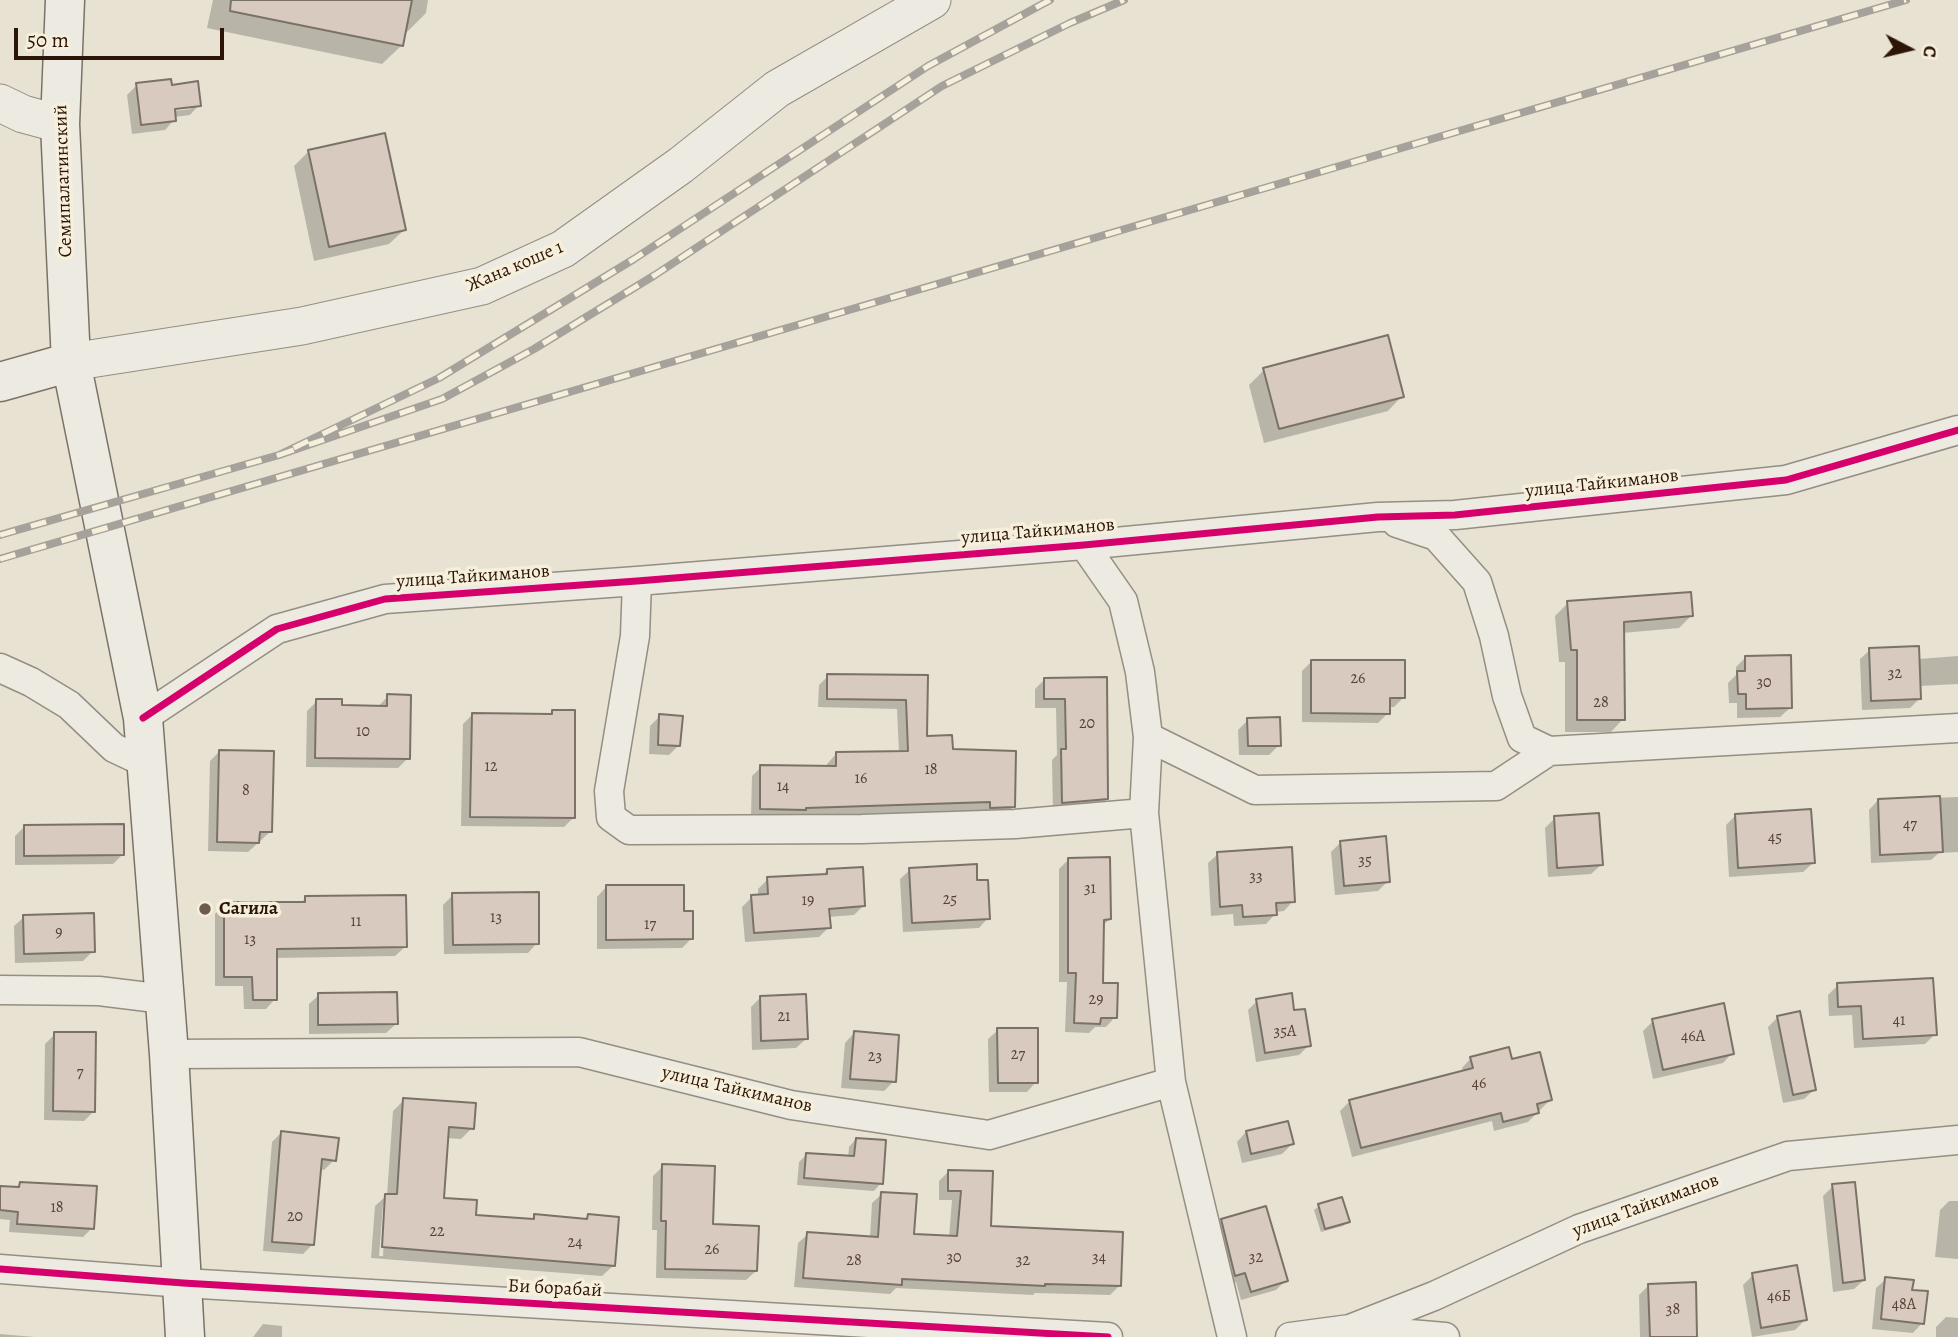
<!DOCTYPE html>
<meta charset="utf-8">
<style>
body{margin:0}
#map{position:relative;width:1958px;height:1337px;overflow:hidden;background:#e7e2d1;font-family:Alegreya,serif}
canvas{display:block}
.north{position:absolute;left:1874px;top:14px;width:70px;height:70px;-webkit-text-stroke:5px #f6efdb;paint-order:stroke;rotate:97deg;font-size:19px;font-weight:700;line-height:28px;text-align:center;color:#2c1406}
.north::after{content:'';display:block;margin:auto;width:24px;height:32px;background:#2c1406;clip-path:polygon(50% 0,100% 100%,50% 72%,0 100%)}
.scale{position:absolute;left:14px;top:28px;width:210px;height:32px;box-sizing:border-box;border:4px solid #2c1406;border-top:0;padding-left:9px;font-size:21px;line-height:24px;white-space:nowrap;color:#2c1406;-webkit-text-stroke:5px #f6efdb;paint-order:stroke}
</style>
<div id="map">
<canvas width="1958" height="1337"></canvas>
<div class="north">С</div>
<div class="scale">50 m</div>
</div>
<script>
const ctx = document.querySelector('canvas').getContext('2d');
ctx.lineJoin = 'round';
function fillPath(path, color) {
  ctx.fillStyle = color;
  ctx.fill(path, 'evenodd');
}
function stroke(path, color, width, dash) {
  ctx.strokeStyle = color;
  ctx.lineWidth = width;
  ctx.lineCap = dash ? 'butt' : 'round';
  ctx.setLineDash(dash || []);
  ctx.stroke(path);
}
function write(font, color, halo, rows, align = 'center') {
  ctx.font = font + ' Alegreya,serif';
  ctx.lineWidth = 7;
  ctx.setLineDash([]);
  ctx.textBaseline = 'middle';
  ctx.strokeStyle = halo;
  ctx.fillStyle = color;
  for (const [text, x, y, turn = 0] of rows) {
    ctx.save();
    ctx.translate(x, y);
    ctx.rotate((+turn || 0) * Math.PI / 180);
    ctx.textAlign = isNaN(turn) ? turn : align;
    if (halo) ctx.strokeText(text, 0, 0);
    ctx.fillText(text, 0, 0);
    ctx.restore();
  }
}
const shadow = new Path2D(`
 M213,0H428L426,13L407,32L404,31L402,45L382,64L207,28Z
 M137,85L170,87L199,105L190,115L174,117V120L165,130L132,134L127,95ZM191,106V109L166,112V109Z
 M309,151L404,230L389,244L314,261L294,166Z
 M1264,370L1402,396L1388,411L1264,443L1249,385Z
 M1568,603L1691,616L1679,628L1622,633L1623,719L1611,732H1565V662H1559L1555,616Z
 M1870,650L1918,659L1958,656V684L1919,686L1920,698L1910,708L1862,710L1860,659Z
 M1746,657L1790,708L1780,717L1737,718V703H1729L1728,683L1736,675V667Z
 M1312,661L1404,697L1394,707H1388V713L1378,723L1302,722V671Z
 M828,676L927,677L925,738L951,751L1013,807L1004,816L981,817V811L751,817L752,776L761,767L827,768V764L836,754L899,753L897,709L818,707L819,685Z
 M1105,679L1107,799L1097,808L1053,812L1052,760L1057,755L1056,708H1035V689L1044,680Z
 M388,696L408,758L398,768L306,767L307,711L317,701L340,706L378,707Z
 M553,711L573,818L564,827L461,826L463,724L473,714L548,716Z
 M660,716L679,745L669,755L649,754L650,726Z
 M1248,720L1279,745L1269,755H1239L1238,730Z
 M220,751L271,831L248,852L208,851L210,761Z
 M1958,797V852L1939,853L1931,860L1871,863L1869,810L1878,800Z
 M1736,815L1813,863L1803,872L1729,877L1726,825Z
 M1555,818L1601,865L1591,874L1548,877L1545,828Z
 M24,827L122,855L113,864L15,865V836Z
 M1341,842L1388,881L1378,891L1335,895L1331,852Z
 M1218,854L1293,901L1284,911L1275,912V914L1266,924L1234,926L1233,914L1211,916L1208,863Z
 M1069,859L1110,919L1102,926L1101,985L1115,1017L1106,1027H1095L1089,1033L1065,1032L1067,982H1059V869Z
 M827,870L863,906L854,915L828,917L829,927L819,937L745,942L742,907L752,897L758,896V889L768,879L822,876Z
 M910,870L976,882L988,918L979,928L903,932L900,879Z
 M606,887L682,913L692,938L682,948L597,949V897Z
 M453,895L537,943L528,953L444,954L443,905Z
 M306,898L405,947L395,956L275,958V999L266,1009H244L243,986H215V914L224,904L300,903Z
 M24,917L93,951L83,961L15,963L14,926Z
 M1838,985L1935,1034L1925,1044L1854,1048L1852,1015L1829,1016L1828,995Z
 M319,995L396,1024L386,1033L309,1034V1004Z
 M761,997L806,1039L796,1048L752,1050L751,1007Z
 M1257,1001L1293,1012L1309,1045L1299,1055L1256,1062L1248,1010Z
 M1778,1017L1814,1090L1804,1099L1783,1103L1768,1027Z
 M1653,1021L1732,1053L1723,1063L1653,1079L1643,1031Z
 M998,1030L1036,1082L1027,1092H989L988,1039Z
 M854,1033L894,1081L884,1091L841,1088L845,1043Z
 M55,1034L94,1111L84,1121L44,1120L45,1044Z
 M1471,1058L1511,1061L1550,1100L1528,1122L1494,1131L1492,1121L1352,1157L1340,1111L1350,1101L1463,1073L1462,1068Z
 M404,1100L472,1128L461,1139L446,1138L442,1200L474,1217L530,1220L535,1216L584,1220L588,1216L614,1265L602,1276L371,1258L375,1206L387,1195L393,1111ZM383,1205H386L383,1256H379Z
 M1246,1132L1292,1144L1282,1154L1242,1163L1237,1142Z
 M281,1133L334,1160L324,1170L319,1169L312,1245L303,1254L263,1251L272,1142Z
 M856,1139L881,1183L874,1191L797,1185L799,1162L806,1155L848,1158L849,1147Z
 M663,1166L711,1226L756,1271L746,1280L656,1278L657,1230H652L653,1176Z
 M949,1171L989,1227L1119,1286L1110,1295L1035,1293L1033,1295L896,1288L890,1294L794,1287L798,1243L808,1234L870,1238L872,1203L882,1194L912,1236L949,1237L952,1200H939V1181Z
 M20,1183L92,1228L83,1237L9,1232L10,1220L0,1219V1188L15,1189Z
 M1833,1186L1864,1280L1854,1289L1833,1292L1823,1196Z
 M1949,1201H1958V1259L1935,1257L1940,1210Z
 M1319,1206L1348,1221L1343,1226L1321,1232L1314,1210Z
 M1222,1221L1286,1280L1276,1290L1241,1300L1236,1282L1226,1285L1212,1230Z
 M1753,1275L1805,1320L1795,1330L1752,1337L1743,1285Z
 M1886,1279L1910,1291L1922,1323L1913,1333L1872,1329L1876,1288Z
 M1649,1285L1695,1337H1640L1639,1295Z
 M1946,1317L1958,1318V1337H1936V1327Z
 M263,1324L282,1326V1337H253Z
 M0,1334L35,1337H0Z`);
const building = new Path2D(`
 M231,0H412L403,46L230,11Z
 M171,79L172,85L198,81L201,106L175,109L176,121L141,125L136,83Z
 M385,133L406,230L329,247L308,150Z
 M1388,335L1404,397L1279,429L1263,368Z
 M1691,592L1693,616L1624,622L1625,720H1577V650H1571L1567,601Z
 M1919,646L1921,699L1871,701L1869,648Z
 M1791,655L1792,708L1746,709V694H1738L1737,671H1745V656Z
 M1311,660H1405V698H1390V714L1311,713Z
 M827,674L928,675L927,736L952,735L953,749L1016,751L1015,807L990,808V802L806,808V810L760,809V765L836,766V752L908,751L906,700L827,699Z
 M1107,677L1108,799L1062,803L1061,749H1066L1065,699H1044V678Z
 M387,694L411,695L410,759L315,758L316,699H342V705L387,706Z
 M552,710H575V818L470,817L472,713L552,714Z
 M659,714L683,716L680,746L658,745Z
 M1280,717L1281,746H1248L1247,718Z
 M219,750L274,751L272,832H260L259,843L217,842Z
 M1940,796L1943,852L1880,855L1878,799Z
 M1811,809L1815,863L1738,868L1735,814Z
 M1599,813L1603,865L1557,868L1554,816Z
 M124,824V855L24,856V825Z
 M1386,836L1390,882L1344,886L1340,841Z
 M1292,847L1295,902L1276,903L1277,915L1243,917L1242,905L1220,907L1217,852Z
 M1110,857L1111,919L1104,920L1103,983H1118L1117,1018H1101L1100,1024L1074,1023L1076,973H1068V858Z
 M977,864V880H988L990,919L912,923L909,868Z
 M863,867L865,906L829,909L831,928L754,933L751,895L768,894L767,877L827,874V869Z
 M606,885H684V911H693V939L606,940Z
 M539,892V944L453,945L452,893Z
 M406,895L407,947L277,949V1000H253L252,977H224V902H305V896Z
 M94,913L95,952L24,954L23,915Z
 M1933,978L1937,1035L1863,1039L1861,1006L1838,1007L1837,983Z
 M397,992L398,1024L318,1025V993Z
 M1292,993L1294,1010L1305,1009L1311,1046L1265,1053L1256,999Z
 M806,994L808,1039L761,1041L760,996Z
 M1724,1003L1734,1054L1663,1070L1652,1019Z
 M1800,1011L1816,1090L1793,1095L1777,1016Z
 M997,1028H1038V1083H998Z
 M854,1031L899,1035L896,1082L850,1079Z
 M54,1032H96L95,1112L53,1111Z
 M1509,1047L1512,1059L1540,1052L1552,1100L1537,1104L1539,1113L1503,1122L1501,1113L1361,1148L1349,1100L1473,1068L1470,1057Z
 M403,1098L476,1103L474,1129L449,1127L444,1198L477,1200L476,1215L534,1219V1214L587,1219L588,1214L619,1217L615,1266L382,1247L385,1194H397Z
 M1288,1121L1294,1144L1251,1154L1246,1131Z
 M281,1131L339,1138L336,1161L322,1159L314,1245L272,1242Z
 M856,1138L886,1140L883,1184L804,1178L806,1153L854,1156Z
 M662,1164L715,1166L713,1224L759,1226L757,1271L665,1269L666,1221H661Z
 M948,1170L993,1171L991,1226L1123,1232L1121,1286L1045,1284V1286L902,1279V1285L803,1278L807,1232L878,1237L881,1192L917,1194L914,1234L957,1236L961,1191H948Z
 M20,1182L97,1186L94,1229L17,1224L18,1212L0,1210V1186L19,1187Z
 M1855,1182L1865,1280L1843,1283L1832,1184Z
 M1342,1197L1350,1222L1325,1229L1318,1204Z
 M1266,1206L1288,1281L1251,1292L1245,1273L1235,1276L1221,1219Z
 M1797,1265L1807,1320L1761,1328L1752,1273Z
 M1885,1277L1914,1280L1912,1290L1928,1291L1924,1324L1881,1319Z
 M1696,1282L1697,1337H1650L1648,1284Z`);
const minor = new Path2D(`
 M1397,523L1436,536L1477,582L1494,636L1507,696L1522,738L1549,751
 M1084,545L1123,601L1140,672L1148,737L1144,813L1171,1082L1232,1337
 M637,581L635,636L609,791L611,817L629,830L862,829L1015,824L1144,813
 M0,668L31,682L69,705L114,748L146,763
 M143,718L277,629L385,599L637,581L1084,545L1378,517L1455,515L1786,480L1958,430
 M1148,737L1255,790L1496,786L1549,751L1958,728
 M0,990L99,991L164,999
 M169,1054L579,1052L791,1105L989,1135L1171,1082
 M0,1269L183,1283L1108,1337
 M1350,1329L1434,1296L1579,1229L1788,1156L1958,1140
 M1290,1337L1350,1329L1445,1337`);
const tertiary = new Path2D(`
 M0,103L23,114L60,124
 M71,362L302,326L482,286L563,249L681,165L777,89L932,0`);
const secondary = new Path2D(`
 M65,0L60,124L71,362L143,718L169,1054L185,1337
 M0,382L71,362`);
const rail = new Path2D(`
 M1050,0L928,66L634,259L439,378L279,455L442,399L534,349L655,275L942,86L1070,23L1124,0
 M0,535L279,455
 M0,559L1906,0`);
const cycleway = new Path2D(`
 M143,718L277,629L385,599L637,581L1084,545L1378,517L1455,515L1786,480L1958,430
 M0,1269L183,1283L1108,1337`);
const markers = [
 [205,909,7,"#6d5c4d"]
];
const numberNames = [
 ["32",1895,674],
 ["26",1358,679],
 ["30",1764,683],
 ["28",1601,703],
 ["20",1087,724],
 ["10",363,732],
 ["12",491,767],
 ["18",931,770],
 ["16",861,779],
 ["14",783,787],
 ["8",246,791],
 ["47",1910,825],
 ["45",1775,838],
 ["35",1365,861],
 ["33",1256,877],
 ["31",1090,889],
 ["25",950,900],
 ["19",808,901],
 ["13",496,918],
 ["11",356,922],
 ["17",650,925],
 ["9",59,933],
 ["13",250,940],
 ["29",1096,1000],
 ["21",784,1017],
 ["41",1899,1021],
 ["35A",1285,1032],
 ["46A",1693,1037],
 ["27",1018,1055],
 ["23",875,1057],
 ["7",80,1073],
 ["46",1479,1084],
 ["18",57,1208],
 ["20",295,1217],
 ["22",437,1232],
 ["24",575,1243],
 ["26",712,1250],
 ["30",954,1258],
 ["34",1099,1258],
 ["32",1256,1258],
 ["28",854,1261],
 ["32",1023,1261],
 ["46Б",1779,1297],
 ["48А",1904,1305],
 ["38",1673,1310]
];
const streetNames = [
 ["Семипалатинский",64,181,-92],
 ["Жана коше 1",515,267,-23],
 ["улица Тайкиманов",1602,484,-6],
 ["улица Тайкиманов",1038,532,-5],
 ["улица Тайкиманов",473,577,-4],
 ["улица Тайкиманов",737,1090,13],
 ["улица Тайкиманов",1646,1206,-20],
 ["Би борабай",555,1289,3]
];
const poiNames = [
 ["Сагила",219,909]
];
fillPath(shadow, '#0003');
fillPath(building, '#d8cabf');
stroke(building, '#7a7268', 2);
stroke(minor, '#948e83', 31);
stroke(tertiary, '#948e83', 39);
stroke(secondary, '#7a7268', 41);
stroke(minor, '#eceae1', 28);
stroke(tertiary, '#eceae1', 37);
stroke(secondary, '#eceae1', 38);
stroke(rail, '#a6a19a', 8);
stroke(rail, '#f6efdb', 5, [16]);
stroke(cycleway, '#d6006c', 7);
for (const [x, y, r, color] of markers) {
  const dot = new Path2D();
  dot.arc(x, y, r, 0, 2 * Math.PI);
  ctx.fillStyle = color;
  ctx.fill(dot);
  stroke(dot, '#f6efdb', 2.5);
}
write('16px', '#584235', null, numberNames);
write('19px', '#2c1406', '#f6efdb', streetNames);
write('bold 19px', '#2c1406', '#f6efdb', poiNames, 'left');
</script>
